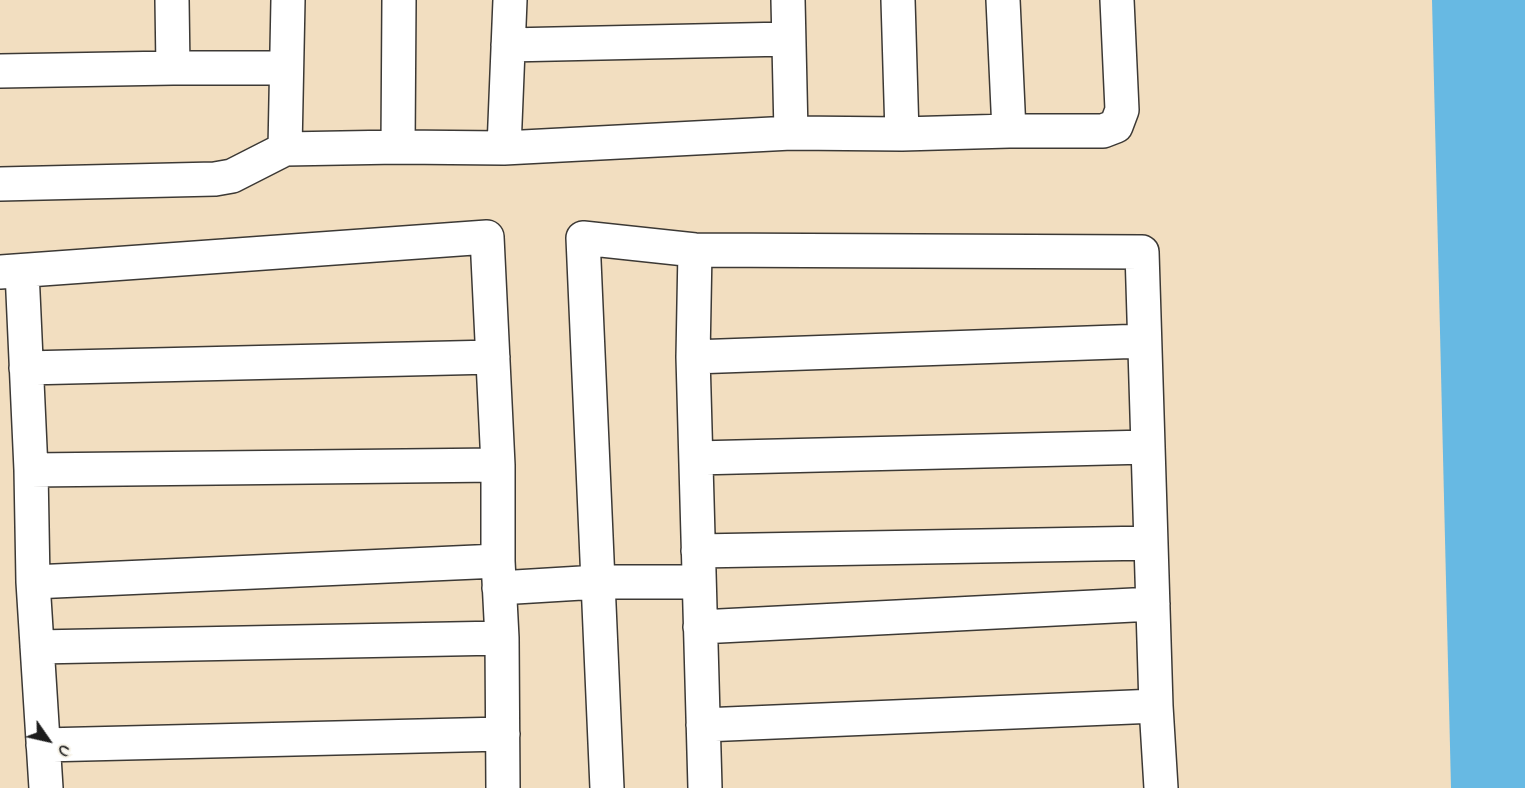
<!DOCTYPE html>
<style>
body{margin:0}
#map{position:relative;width:1525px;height:788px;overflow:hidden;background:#f2dec0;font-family:Mynerve,sans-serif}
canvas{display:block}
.north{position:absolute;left:18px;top:710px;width:60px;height:60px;-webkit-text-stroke:4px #f7f3e8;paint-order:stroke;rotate:124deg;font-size:16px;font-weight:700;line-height:24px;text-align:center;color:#1c1c1c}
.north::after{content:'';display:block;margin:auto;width:21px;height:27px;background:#1c1c1c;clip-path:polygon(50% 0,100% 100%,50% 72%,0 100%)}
</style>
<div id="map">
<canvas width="1525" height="788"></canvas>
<div class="north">U</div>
</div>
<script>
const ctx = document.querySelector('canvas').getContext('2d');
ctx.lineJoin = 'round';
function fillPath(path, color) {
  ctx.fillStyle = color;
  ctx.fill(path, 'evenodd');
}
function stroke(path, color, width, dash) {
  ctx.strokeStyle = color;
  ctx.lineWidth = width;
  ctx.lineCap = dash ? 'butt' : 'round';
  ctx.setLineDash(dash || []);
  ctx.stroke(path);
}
const water = new Path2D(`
 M1432,0H1525V788H1451Z`);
const minor = new Path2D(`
 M172,0L173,68
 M788,0L791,133
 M898,0L902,134
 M1003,0L1009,131
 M508,45L788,39
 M0,71L173,68H286
 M398,147L504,148L791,133L902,134L1009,131H1103L1116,126L1122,110L1117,0
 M504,148L510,0
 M285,149L288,0
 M0,184L215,179L232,176L285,149L398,147L399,0
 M695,250L693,357L705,788
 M22,271L31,470L33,582L46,788
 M0,272L487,237L498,465V561L502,638L503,788
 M693,357L1144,341
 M26,368L493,357
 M696,458L1148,447
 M31,470L498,465
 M698,551L1151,543
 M33,582L498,561
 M499,588L598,582H699
 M700,627L1153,604
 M37,647L502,638
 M703,725L1156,706
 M43,745L503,734
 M607,788L583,238L695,250L1142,252L1156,706L1161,788`);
fillPath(water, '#67b9e3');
stroke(minor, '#3c3935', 36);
stroke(minor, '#fff', 33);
</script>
